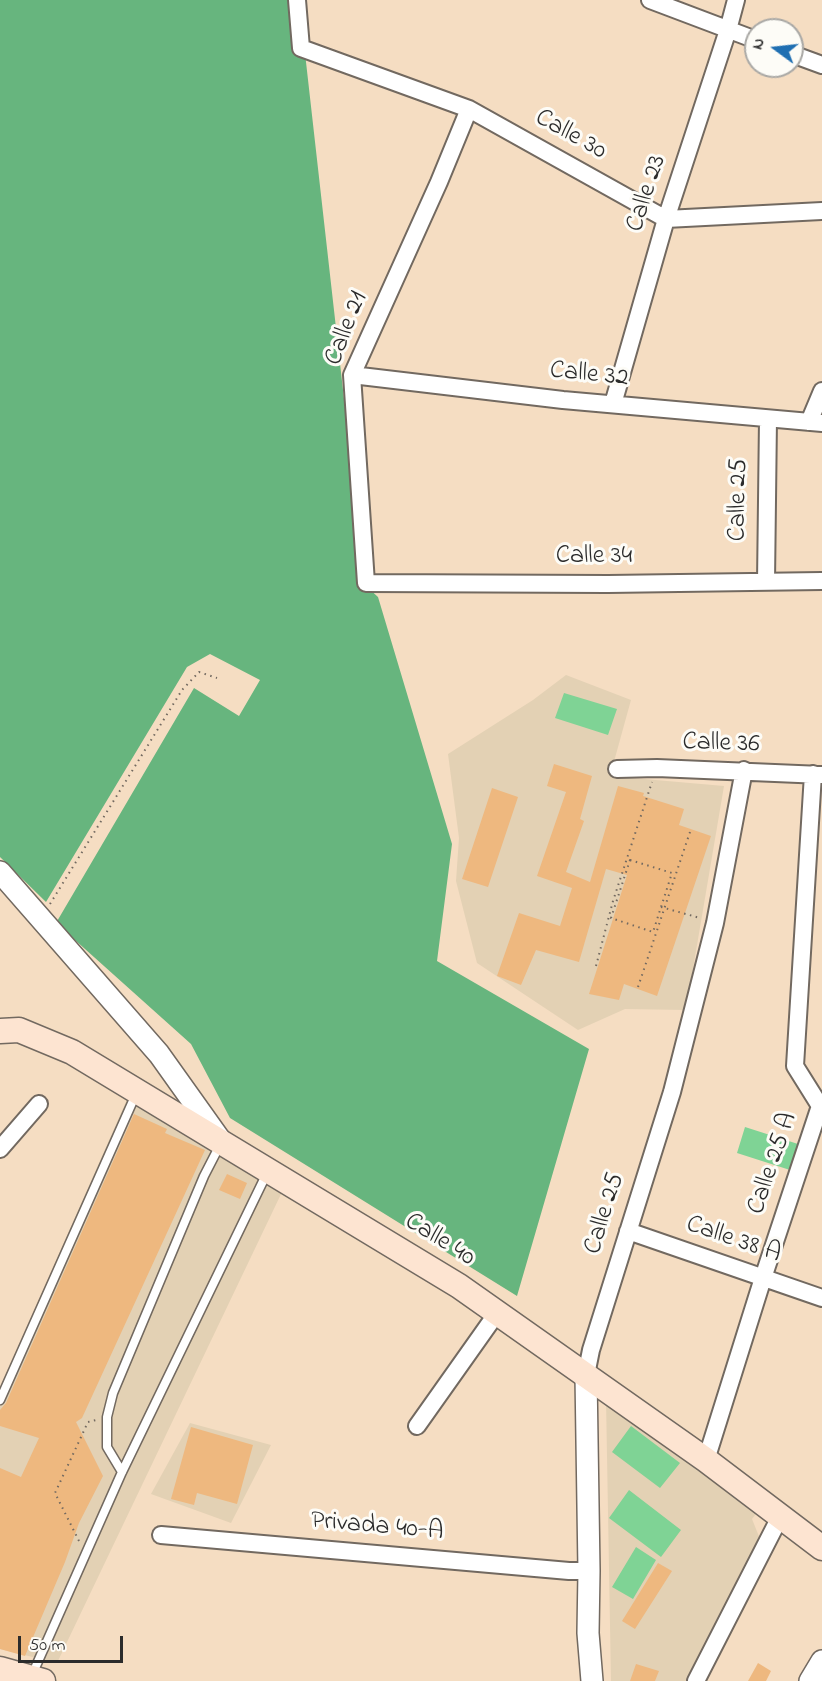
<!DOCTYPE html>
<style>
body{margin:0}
#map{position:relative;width:822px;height:1681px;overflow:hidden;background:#f5ddc2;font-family:"Indie Flower",sans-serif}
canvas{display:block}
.north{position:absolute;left:744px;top:18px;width:60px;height:60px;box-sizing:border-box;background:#fdfcf7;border:2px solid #a9a8a5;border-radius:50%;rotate:285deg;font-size:16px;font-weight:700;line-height:24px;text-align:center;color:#2b2b2b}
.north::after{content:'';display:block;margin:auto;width:21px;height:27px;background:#1f6fb2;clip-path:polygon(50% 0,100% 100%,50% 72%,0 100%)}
.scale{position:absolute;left:18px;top:1636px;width:105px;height:27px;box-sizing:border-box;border:3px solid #2b2b2b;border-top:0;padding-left:8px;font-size:18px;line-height:21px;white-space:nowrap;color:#2b2b2b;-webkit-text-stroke:4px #fdfcf7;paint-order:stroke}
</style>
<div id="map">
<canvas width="822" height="1681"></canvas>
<div class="north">N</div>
<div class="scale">50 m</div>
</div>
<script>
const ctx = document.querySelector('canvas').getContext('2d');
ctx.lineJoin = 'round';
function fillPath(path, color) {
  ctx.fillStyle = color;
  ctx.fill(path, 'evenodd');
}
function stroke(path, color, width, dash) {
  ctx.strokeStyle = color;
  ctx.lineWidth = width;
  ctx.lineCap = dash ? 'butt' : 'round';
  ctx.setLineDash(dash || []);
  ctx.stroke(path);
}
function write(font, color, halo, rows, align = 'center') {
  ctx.font = font + ' "Indie Flower",sans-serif';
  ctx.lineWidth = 6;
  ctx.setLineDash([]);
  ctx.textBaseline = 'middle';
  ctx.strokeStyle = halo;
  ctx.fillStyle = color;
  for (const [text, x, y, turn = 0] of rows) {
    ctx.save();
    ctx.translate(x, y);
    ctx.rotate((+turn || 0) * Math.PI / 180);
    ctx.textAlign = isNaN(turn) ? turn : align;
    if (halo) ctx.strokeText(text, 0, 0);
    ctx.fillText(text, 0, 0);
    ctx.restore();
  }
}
const built = new Path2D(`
 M566,675L631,700L610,776L724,786L686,1010L625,1009L578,1030L477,963L456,881L459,838L448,754L533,700Z
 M128,1097L282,1192L57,1663L0,1649V1388Z
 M606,1399L762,1506L752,1519L760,1539L693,1681H611Z
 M190,1423L271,1445L231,1523L151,1494Z`);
const green = new Path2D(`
 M564,693L617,709L608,735L555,718Z
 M745,1127L798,1144L790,1170L737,1153Z
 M631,1426L680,1463L660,1488L612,1452Z
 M629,1490L681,1530L661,1557L609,1518Z
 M636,1547L656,1560L633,1599L612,1587Z`);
const forest = new Path2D(`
 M0,0H299L365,585L378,597L452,844L437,961L589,1049L517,1296L230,1118L191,1044L56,923L194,688L239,716L260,680L210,654L187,667L46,902L0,857Z`);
const building = new Path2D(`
 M554,764L592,776L580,819L584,821L566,872L590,882L618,786L644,793L643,796L684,809L679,825L711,836L657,996L624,984L619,1000L589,994L627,875L606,869L579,962L536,950L521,985L497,976L519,913L560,926L572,888L537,876L566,792L547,786Z
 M492,788L518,797L488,887L462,879Z
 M134,1114L167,1129L165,1133L205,1150L82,1418L76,1422L103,1476L79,1523L65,1562L25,1656L0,1649V1468L21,1477L39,1438L0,1426V1410L6,1403Z
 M227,1174L247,1183L240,1199L219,1190Z
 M191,1427L253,1445L237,1504L197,1493L194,1505L171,1499Z
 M658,1563L672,1571L635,1629L622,1621Z
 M758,1663L771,1671L766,1681H748Z
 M636,1664L659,1671L655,1681H630Z`);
const path = new Path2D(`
 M630,860L672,873L653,932L611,918Z
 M50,904L182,690L199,672L217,678
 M661,907L700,918
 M596,966L613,901L652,782
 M638,987L691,829
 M79,1541L55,1493L88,1422L96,1420`);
const service = new Path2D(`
 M0,1400L136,1094
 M122,1472L107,1447V1417L113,1393L204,1176L221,1143
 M32,1675L122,1472L267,1173`);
const minor = new Path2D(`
 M297,0L301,48L469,109L666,219L822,211
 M650,0L756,40
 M792,54L822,65
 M469,109L439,182L352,375L366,583L608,584L822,581
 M352,375L563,400L822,423
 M613,404L666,219L728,30L736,0
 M809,422L822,391
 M766,582L768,419
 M617,769L657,768L822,775
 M0,1149L39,1104
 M628,1231L822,1298
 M586,1375L591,1350L672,1092L715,923L744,770
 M417,1426L497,1313
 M706,1460L763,1278L820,1106L795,1066L813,774
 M161,1535L569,1571H589
 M696,1681L781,1515`);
const tertiary = new Path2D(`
 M0,872L159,1054L221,1141
 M586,1375L589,1571L588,1633L592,1681
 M810,1681L822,1661`);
const secondary = new Path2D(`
 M0,1031L19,1030L72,1052L459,1286L706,1460L822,1548
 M0,1669L43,1681`);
const streetNames = [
 ["Calle 30",570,136,29],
 ["Calle 23",648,194,-72],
 ["Calle 21",348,329,-69],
 ["Calle 32",589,376,6],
 ["Calle 25",740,500,-89],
 ["Calle 34",594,558],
 ["Calle 36",721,745,2],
 ["Calle 25 A",774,1164,-71],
 ["Calle 25",606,1214,-73],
 ["Calle 40",439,1241,32],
 ["Calle 38 A",733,1241,19],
 ["Privada 40-A",377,1528,5]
];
fillPath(built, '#e3d1b4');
fillPath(green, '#7fd395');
fillPath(forest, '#67b57e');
fillPath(building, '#eeb87f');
stroke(service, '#726960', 11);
stroke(minor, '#726960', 20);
stroke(tertiary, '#726960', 24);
stroke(secondary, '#726960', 27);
stroke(path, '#726960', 2, [1.5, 4.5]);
stroke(service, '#fff', 8);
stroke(minor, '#fff', 16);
stroke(tertiary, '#fff', 21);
stroke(secondary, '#fde4d1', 24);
write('26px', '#2b2b2b', '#fdfcf7', streetNames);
</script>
